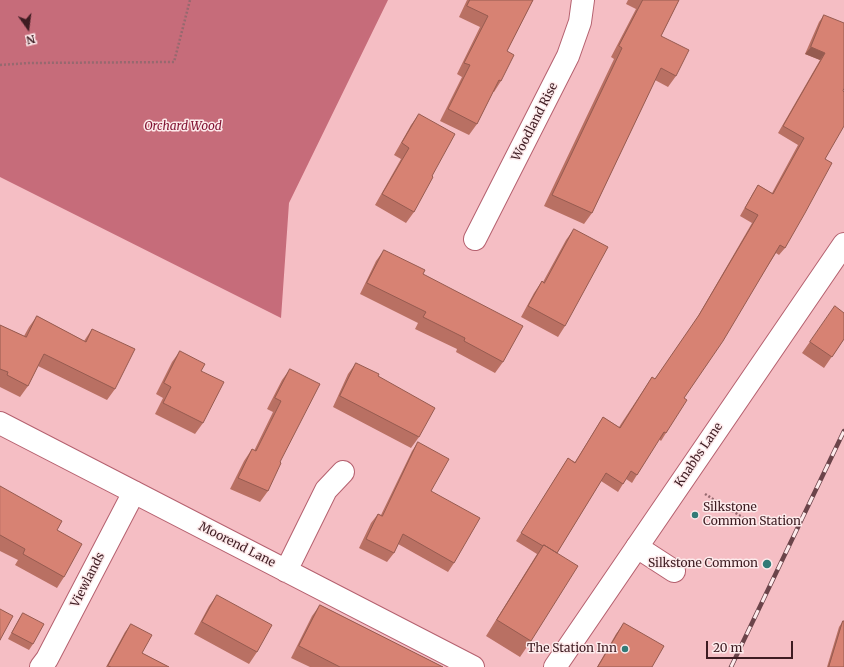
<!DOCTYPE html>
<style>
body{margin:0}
#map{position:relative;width:844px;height:667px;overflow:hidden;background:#f5bec4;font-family:Merriweather,serif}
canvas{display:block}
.north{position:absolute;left:8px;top:8px;width:40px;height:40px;-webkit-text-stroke:3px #fdeaeb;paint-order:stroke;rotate:166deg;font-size:11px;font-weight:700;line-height:16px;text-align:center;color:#3e1c22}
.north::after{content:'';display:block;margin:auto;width:14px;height:18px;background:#3e1c22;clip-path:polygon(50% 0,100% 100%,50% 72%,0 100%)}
.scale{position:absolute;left:706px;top:641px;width:87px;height:18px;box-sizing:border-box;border:2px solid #3e1c22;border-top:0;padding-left:5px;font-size:12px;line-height:14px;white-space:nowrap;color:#3e1c22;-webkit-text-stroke:3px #fdeaeb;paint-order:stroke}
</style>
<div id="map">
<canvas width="844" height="667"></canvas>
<div class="north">N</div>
<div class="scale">20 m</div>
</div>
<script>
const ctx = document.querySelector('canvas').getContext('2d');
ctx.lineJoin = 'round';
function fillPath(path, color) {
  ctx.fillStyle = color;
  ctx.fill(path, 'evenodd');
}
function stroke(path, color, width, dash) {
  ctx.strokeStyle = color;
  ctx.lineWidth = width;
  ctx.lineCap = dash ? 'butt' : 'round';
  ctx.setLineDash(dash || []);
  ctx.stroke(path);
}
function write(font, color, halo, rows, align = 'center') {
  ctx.font = font + ' Merriweather,serif';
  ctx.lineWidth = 3;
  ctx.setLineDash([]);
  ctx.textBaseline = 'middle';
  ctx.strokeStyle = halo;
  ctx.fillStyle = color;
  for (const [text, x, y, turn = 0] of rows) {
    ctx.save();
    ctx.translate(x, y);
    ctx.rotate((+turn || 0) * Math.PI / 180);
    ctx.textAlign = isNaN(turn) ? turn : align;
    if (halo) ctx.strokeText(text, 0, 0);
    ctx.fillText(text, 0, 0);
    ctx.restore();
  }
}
const forest = new Path2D(`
 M0,0H388L289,203L281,318L0,177Z`);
const path = new Path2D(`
 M0,65L29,63L174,62L190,0
 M705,494L755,525`);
const minor = new Path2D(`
 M475,239L568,56L580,22L583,0
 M0,423L473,667
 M637,547L674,571
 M286,571L326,490L343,472
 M41,667L47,659L134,492`);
const major = new Path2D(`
 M555,667L844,244`);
const rail = new Path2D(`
 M731,667L844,431`);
const wall = new Path2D(`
 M467,0H533L507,51L501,81L494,92H493L477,124L469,135L440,121L462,77L457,74L480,27L459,17Z
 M628,0H679L661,36L676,76L668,87L655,80L592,213L584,224L544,206L614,59L611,57L636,9L626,4Z
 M824,15L843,91L825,159L785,248L779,255L776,253L684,398L666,433L661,441L659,439L632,483L626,479L618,492L601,481L557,553L531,641L520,657L486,636L537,554L516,541L568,458L575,462L603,417L619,427L652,377L655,379L694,323L752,223L740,216L753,193L758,185L772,193L798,145L778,133L820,60L805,54L819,22Z
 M419,114L432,176L414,212L406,223L375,205L401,159L394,155L411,125Z
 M574,229L565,326L558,337L521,317L534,293L542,281L543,282L566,240Z
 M384,250L423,274L503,362L495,373L456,352L457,349L415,329L418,323L360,294L376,261Z
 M835,306L844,339L824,368L802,353Z
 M37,316L84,341L92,329L115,389L107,400L38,366L28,386L20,397L0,387V325L24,336L29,327Z
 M180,351L201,371L203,423L195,434L155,414L163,398L156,394L172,362Z
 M356,363L378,376L419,437L411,448L333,407L348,374Z
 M290,369L280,462L268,491L260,502L230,489L244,461L252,449L254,451L273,412L267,409L282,380Z
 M418,442L431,491L454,563L448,572L398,544L394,553L387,562L359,548L371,523L378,514L381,515L412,451Z
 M0,486L57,530L64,577L57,588L15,565L18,560L0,551Z
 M217,595L257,652L249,664L194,634L209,606Z
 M320,605L443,667H310L291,658L312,616Z
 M23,613L33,644L29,650L8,639L19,619Z
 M843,621L844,667H827L839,627Z
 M624,623L652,667H597L616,634Z
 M131,624L142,653L169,667H106L125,632Z`);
const shadedWall = new Path2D(`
 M811,47L825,53L820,60L805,54Z`);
const building = new Path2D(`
 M470,0H533L507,51L514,55L501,81L499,80L477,124L448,109L470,65L464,63L488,16L467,6Z
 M643,0H679L661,36L689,50L676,76L661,68L592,213L552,195L622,48L619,46Z
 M824,15L844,23V88L843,91L844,92V126L825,159L832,163L805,213L785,248L780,245L723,341L684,398L687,400L666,433L664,432L637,475L631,471L623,484L606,473L557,553L544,545L543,546L521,533L568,458L575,463L603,417L620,428L652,377L655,379L699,315L758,215L745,208L758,185L773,194L804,138L783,126L825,53L811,47Z
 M419,114L455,134L432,176L433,177L414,212L382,194L409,148L402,143Z
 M574,229L608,247L565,326L528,306L542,281L544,283Z
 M384,250L425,270L423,274L523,326L503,362L464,341L465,338L423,317L426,312L367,283Z
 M835,306L844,313V339L832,357L810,342Z
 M37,316L86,342L92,329L135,349L115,389L44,354L28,386L7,375L8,372L0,369V325L26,337Z
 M180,351L205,364L201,371L224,382L203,423L163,403L171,387L164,383Z
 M356,363L379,374L378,376L435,408L419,437L340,396Z
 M290,369L320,384L280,462L281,463L268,491L238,478L252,449L256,451L281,401L275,398Z
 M418,442L449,459L431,491L480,518L454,563L403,534L394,553L366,539L378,514L382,516Z
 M0,486L62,521L57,530L82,544L64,577L23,554L25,549L0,535Z
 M544,545L578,566L531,641L497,620Z
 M217,595L272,625L257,652L202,622Z
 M320,605L443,667H340L299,646Z
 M0,609L13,616L0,640Z
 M23,613L44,624L33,644L12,633Z
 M843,621H844V667H829Z
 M624,623L664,646L652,667H598Z
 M131,624L152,635L142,653L169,667H111L108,666Z`);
const markers = [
 [695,515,4,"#327b77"],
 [767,564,5,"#327b77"],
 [625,649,4,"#327b77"]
];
const streetNames = [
 ["Woodland Rise",535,122,-63],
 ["Knabbs Lane",699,455,-56],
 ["Moorend Lane",237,545,27],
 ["Viewlands",88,580,-63]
];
const parkNames = [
 ["Orchard Wood",183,127]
];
const poiNames = [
 ["Silkstone",703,508,"left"],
 ["Common Station",703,522,"left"],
 ["Silkstone Common",758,564],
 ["The Station Inn",617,649]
];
fillPath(forest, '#c66c7a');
stroke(minor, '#b5616f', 24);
stroke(major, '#b5616f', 24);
stroke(path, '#96696f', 2.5, [2, 2]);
stroke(minor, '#fff', 22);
stroke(major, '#fff', 22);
stroke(rail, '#6b444a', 4.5);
stroke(rail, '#fdeaeb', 3, [9]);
fillPath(wall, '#b97063');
fillPath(shadedWall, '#965b50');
fillPath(building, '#d78273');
stroke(building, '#965b50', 1);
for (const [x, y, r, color] of markers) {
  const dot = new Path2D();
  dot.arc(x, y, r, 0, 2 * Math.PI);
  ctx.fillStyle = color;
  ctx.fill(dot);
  stroke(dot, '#fdeaeb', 1.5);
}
write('12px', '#3e1c22', '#fdeaeb', streetNames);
write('italic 12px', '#821434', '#fdeaeb', parkNames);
write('12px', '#3e1c22', '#fdeaeb', poiNames, 'right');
</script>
